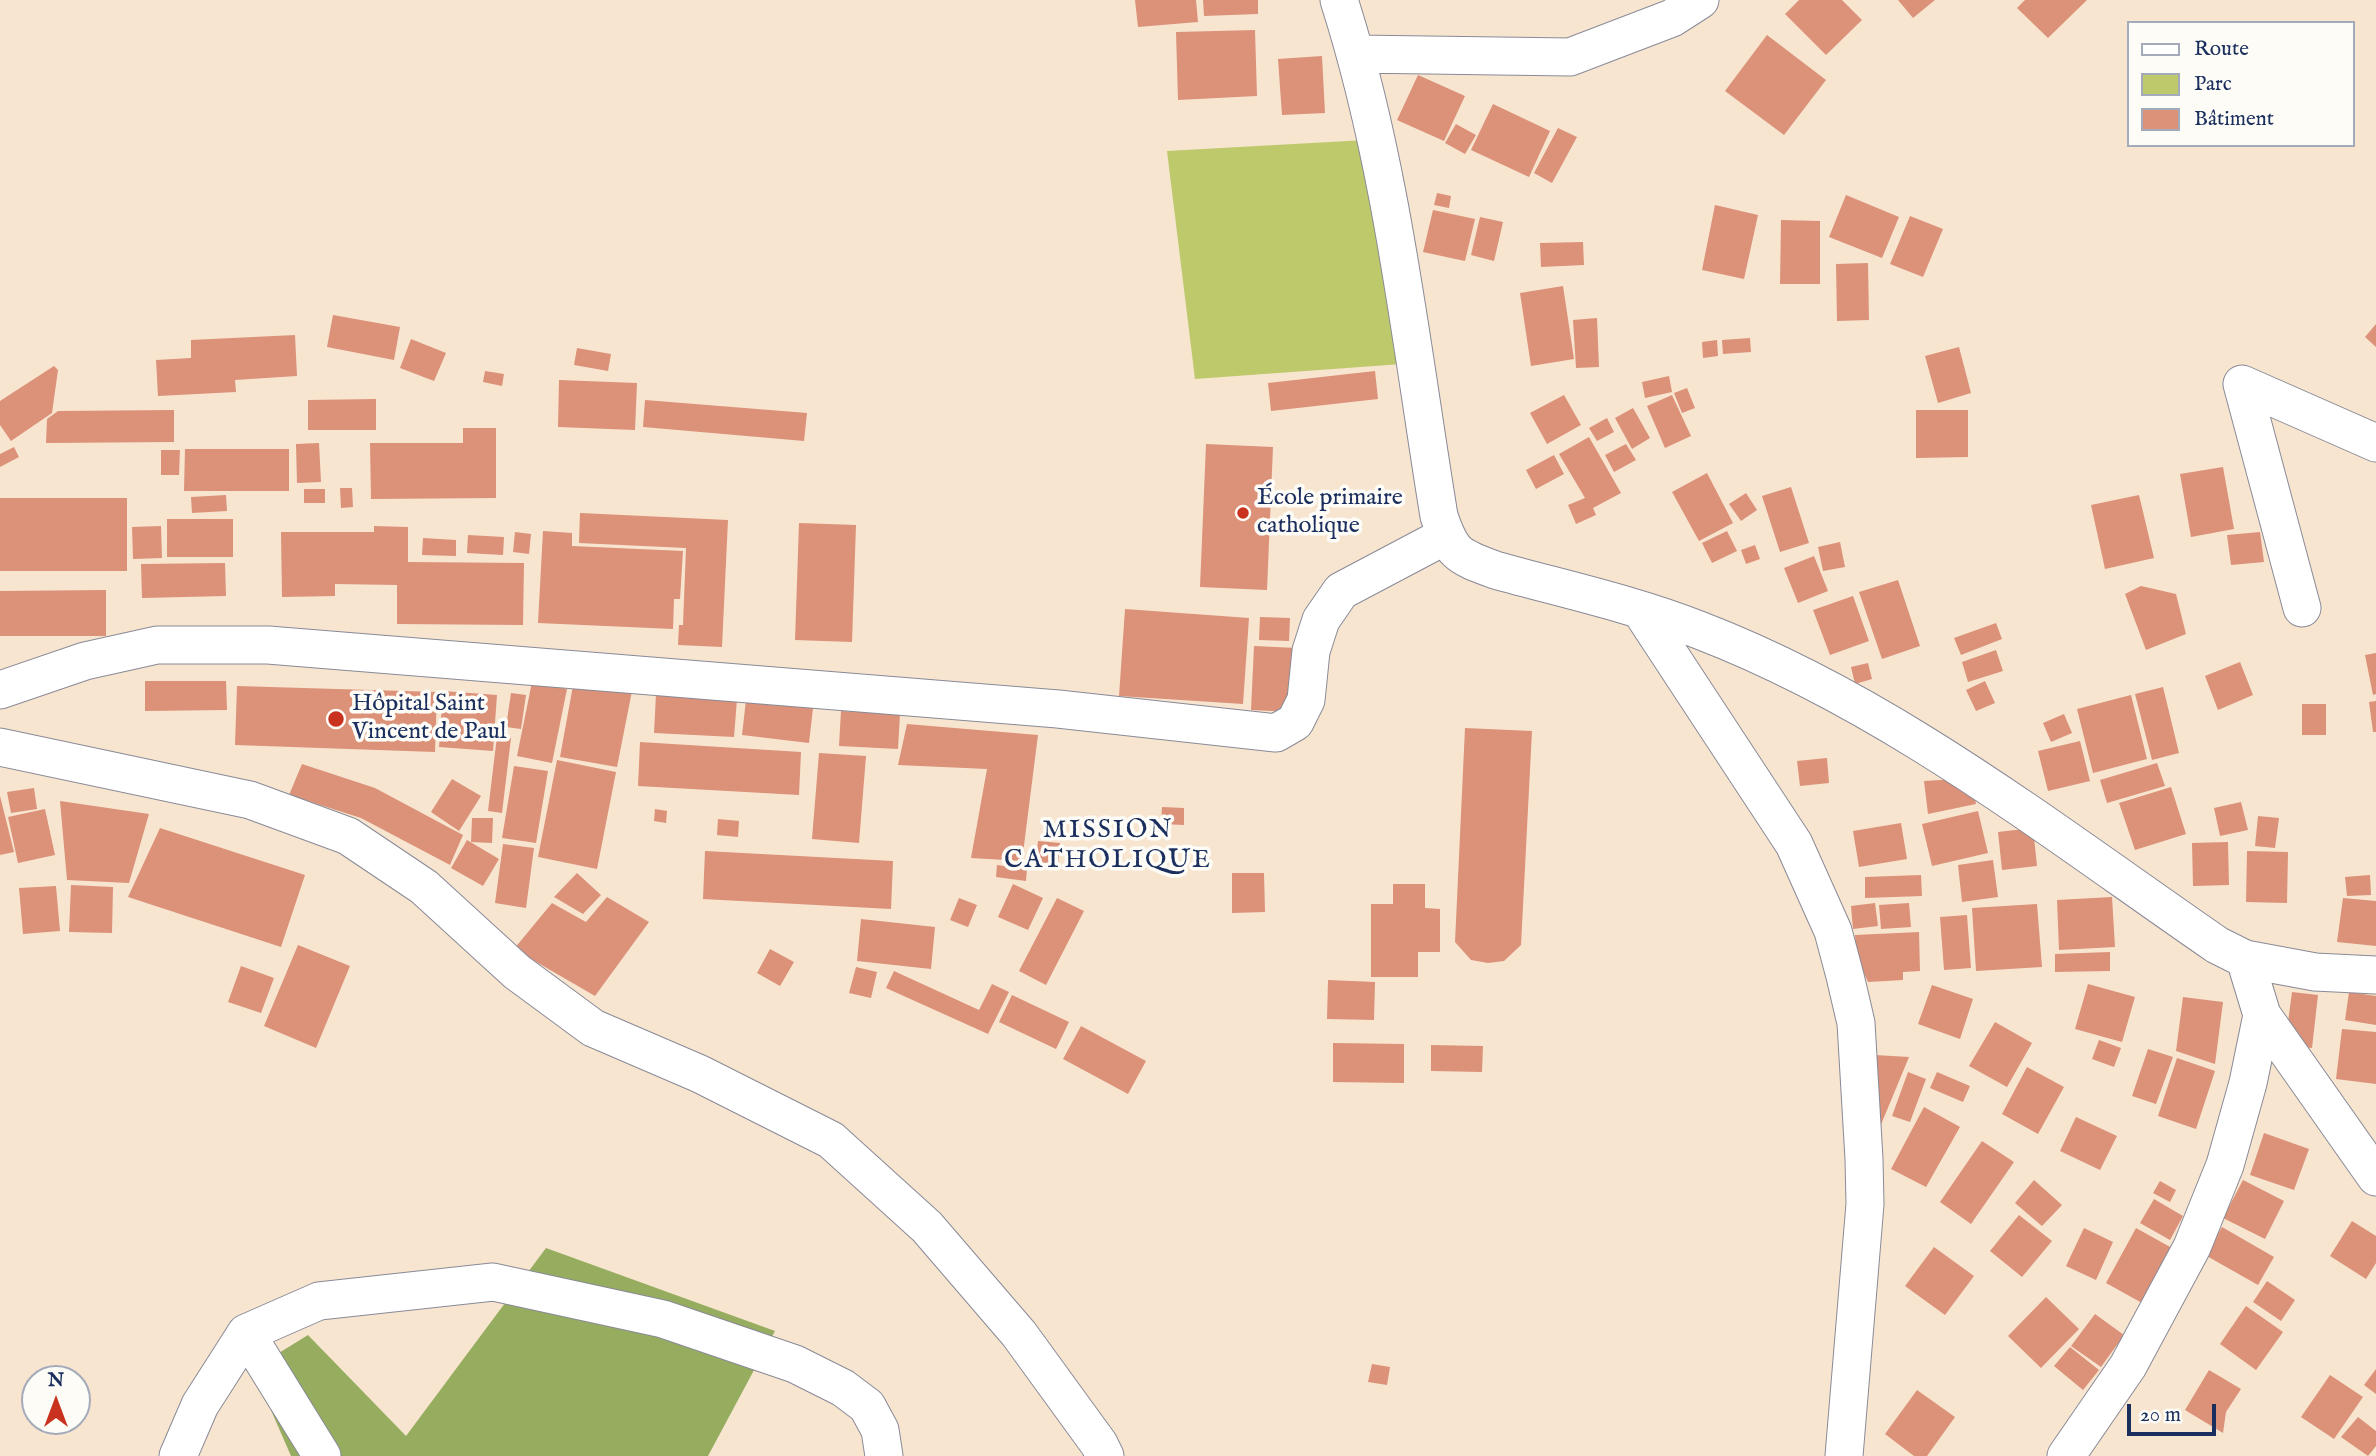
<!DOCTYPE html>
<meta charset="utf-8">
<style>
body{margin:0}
#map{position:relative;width:2376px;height:1456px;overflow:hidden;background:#f7e5d0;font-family:"IM FELL English",serif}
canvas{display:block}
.legend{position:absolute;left:2127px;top:21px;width:228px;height:126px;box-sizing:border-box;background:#fdfcf7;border:2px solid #a3aaba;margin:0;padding:9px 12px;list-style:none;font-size:21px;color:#1b2f5e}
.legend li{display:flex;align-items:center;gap:14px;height:35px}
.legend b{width:35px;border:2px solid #a3aaba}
.north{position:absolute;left:21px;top:1365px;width:70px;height:70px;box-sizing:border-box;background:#fdfcf7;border:2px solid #a3aaba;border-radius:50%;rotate:0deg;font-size:19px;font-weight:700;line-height:28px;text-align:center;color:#1b2f5e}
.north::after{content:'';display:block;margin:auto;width:24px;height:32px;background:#c8321e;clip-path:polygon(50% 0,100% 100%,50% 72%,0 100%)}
.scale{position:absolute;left:2127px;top:1404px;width:89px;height:32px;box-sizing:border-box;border:4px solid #1b2f5e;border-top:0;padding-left:9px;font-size:21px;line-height:24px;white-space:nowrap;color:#1b2f5e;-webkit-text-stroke:5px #fdfcf7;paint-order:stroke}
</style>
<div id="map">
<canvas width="2376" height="1456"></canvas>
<ul class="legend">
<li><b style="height:9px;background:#fff"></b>Route</li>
<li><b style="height:19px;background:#bdc96b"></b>Parc</li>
<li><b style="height:19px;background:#dc9179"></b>Bâtiment</li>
</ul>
<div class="north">N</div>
<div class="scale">20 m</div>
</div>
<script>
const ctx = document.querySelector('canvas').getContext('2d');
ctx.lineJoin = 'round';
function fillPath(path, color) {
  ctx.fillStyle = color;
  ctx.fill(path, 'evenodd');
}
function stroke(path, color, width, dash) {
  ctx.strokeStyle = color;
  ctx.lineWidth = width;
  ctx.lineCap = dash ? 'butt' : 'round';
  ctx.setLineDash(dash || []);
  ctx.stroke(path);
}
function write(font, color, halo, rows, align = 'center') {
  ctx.font = font + ' "IM FELL English",serif';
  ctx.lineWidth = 7;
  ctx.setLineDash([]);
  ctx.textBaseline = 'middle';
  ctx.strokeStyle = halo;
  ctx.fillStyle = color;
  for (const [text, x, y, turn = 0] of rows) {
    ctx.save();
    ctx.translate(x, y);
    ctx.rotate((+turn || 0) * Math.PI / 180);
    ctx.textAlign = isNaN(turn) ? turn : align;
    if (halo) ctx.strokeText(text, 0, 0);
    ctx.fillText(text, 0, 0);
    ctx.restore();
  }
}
const green = new Path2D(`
 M1366,140L1402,364L1195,379L1167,151Z`);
const forest = new Path2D(`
 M546,1248L775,1331L708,1456H291L253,1369L308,1335L406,1436Z`);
const building = new Path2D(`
 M1135,0H1196L1198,22L1138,27Z
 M1203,0H1258V14L1204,16Z
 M1799,0H1842L1862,20L1826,55L1785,14Z
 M1898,0H1935L1913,18Z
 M2025,0H2087L2048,38L2017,8Z
 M1255,30L1257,96L1178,100L1176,32Z
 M1767,35L1826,80L1784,135L1725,91Z
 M1322,56L1325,113L1282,115L1278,59Z
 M1418,75L1465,96L1444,141L1397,120Z
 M1493,104L1550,131L1529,177L1471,150Z
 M1456,124L1476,135L1465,154L1445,143Z
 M1558,128L1577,137L1552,183L1534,173Z
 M1437,193L1451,196L1449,208L1434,205Z
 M1846,195L1899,217L1882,258L1829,237Z
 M1715,205L1758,215L1744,279L1702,270Z
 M1433,210L1475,219L1465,261L1423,252Z
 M1910,216L1943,229L1923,277L1890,264Z
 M1480,217L1503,222L1494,261L1471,255Z
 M1781,220L1820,221V284H1780Z
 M1583,242L1584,265L1541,267L1540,243Z
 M1868,263L1869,320L1837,321L1836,264Z
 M1563,286L1574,359L1531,366L1520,293Z
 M333,315L400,327L394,360L327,347Z
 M1597,318L1599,367L1576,368L1573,320Z
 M2376,324V347L2365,337Z
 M295,335L297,376L235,380L236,392L158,396L156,360L191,358V340Z
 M1750,338L1751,352L1723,354L1722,340Z
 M411,339L446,353L434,381L400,368Z
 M1717,340L1718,356L1703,358L1702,342Z
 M1959,347L1971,393L1938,403L1925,356Z
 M577,348L611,354L608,371L574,365Z
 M54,366L58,370L52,413L11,441L0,425V401Z
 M485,371L504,374L502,386L483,382Z
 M1375,371L1378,399L1271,411L1268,383Z
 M1669,376L1672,392L1645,398L1642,382Z
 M559,380L637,383L635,430L558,427Z
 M1687,388L1695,408L1682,413L1674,393Z
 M1564,395L1581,425L1547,444L1530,413Z
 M1672,395L1691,436L1665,448L1647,406Z
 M376,399V430H308V400Z
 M645,400L807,413L804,441L643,427Z
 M1633,408L1650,438L1632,449L1615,418Z
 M174,410V442L46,443L47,419L58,411Z
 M1916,410H1968V457L1916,458Z
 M1607,418L1614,432L1597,441L1589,428Z
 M463,428H496V498L371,499L370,443H463Z
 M1589,437L1621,493L1593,508L1596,515L1576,524L1568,505L1585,498L1559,454Z
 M319,443L321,482L297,483L296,444Z
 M1206,444L1273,447L1267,590L1200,587Z
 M1626,444L1636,460L1614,472L1605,455Z
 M14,447L19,457L0,467V454Z
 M185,449H289V491H184Z
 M161,450H180L179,475H161Z
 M1554,455L1564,474L1536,489L1526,470Z
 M2223,467L2234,529L2191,537L2180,474Z
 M1707,473L1733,523L1699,541L1672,492Z
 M1791,487L1809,543L1780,552L1762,496Z
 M340,488H352L353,507L341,508Z
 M304,489H325V503H304Z
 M1746,493L1757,510L1741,521L1729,504Z
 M226,495L227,511L192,513L191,497Z
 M2139,495L2154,558L2105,569L2091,505Z
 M0,498H127V571H0Z
 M580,513L728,520L722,647L678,645L679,625H683L686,548L579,543Z
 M167,519H233V557H167Z
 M799,523L856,525L852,642L795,640Z
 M161,526L162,558L133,559L132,527Z
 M374,526L408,527V562L524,563L523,625L397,624V585L335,584V596L282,597L281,532H374Z
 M543,531L572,533V546L683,551L680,599H674L673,629L538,623Z
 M1727,531L1737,551L1712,563L1702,543Z
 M515,532L531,534L529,554L513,552Z
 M2260,532L2264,562L2231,565L2227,535Z
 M468,535L504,537L503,555L467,553Z
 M423,538L456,540V556L422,555Z
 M1840,542L1845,567L1823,571L1818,547Z
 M1755,545L1760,559L1746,564L1741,550Z
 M1814,556L1828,591L1798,603L1784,568Z
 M225,563L226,596L142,598L141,564Z
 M1898,580L1920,646L1882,659L1859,592Z
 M2141,586L2176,594L2186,634L2146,650L2125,594Z
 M106,590V636H0V591Z
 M1853,596L1869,641L1830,655L1813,610Z
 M1125,609L1249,618L1243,704L1119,696Z
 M1260,617L1290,618L1289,641L1259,640Z
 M1996,623L2002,639L1961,655L1954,638Z
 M1254,646L1297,648L1293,712L1251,710Z
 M1996,650L2003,671L1968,682L1962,662Z
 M2376,653V694L2373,695L2365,655Z
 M2240,662L2253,695L2218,710L2205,676Z
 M1868,663L1872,679L1855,684L1851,667Z
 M574,680L632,691L617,767L560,757Z
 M145,681H226L227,710L145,711Z
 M1985,681L1995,703L1976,711L1966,690Z
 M532,682L567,689L552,763L517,756Z
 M237,686L437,692L435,752L235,745Z
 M2163,687L2179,753L2152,760L2135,694Z
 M443,691L497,695L493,751L439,747Z
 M511,693L526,695L521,729L506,727Z
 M656,694L737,699L734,737L654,733Z
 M2131,695L2147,759L2093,773L2077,709Z
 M746,700L813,708L809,743L742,735Z
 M2376,701V732H2373L2369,702Z
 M2302,704H2326V735H2302Z
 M841,711L900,714L898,749L839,746Z
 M2064,714L2072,733L2051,742L2043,723Z
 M907,724L1038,735L1022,861L971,858L987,769L898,765Z
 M1465,728L1532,731L1521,945L1504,961L1488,963L1471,960L1455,942Z
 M497,736L511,738L502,813L488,811Z
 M2080,741L2090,781L2048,791L2038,751Z
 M640,742L801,752L799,795L638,786Z
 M819,753L866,756L859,843L812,839Z
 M1827,758L1829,783L1800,786L1797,761Z
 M557,760L616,772L597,869L538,857Z
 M2157,763L2165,786L2107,803L2100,780Z
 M302,764L375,788L463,835L450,865L361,818L289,795Z
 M514,766L548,771L536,843L502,838Z
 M452,779L481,796L459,831L431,812Z
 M1957,779L1973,790L1976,804L1928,814L1924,781Z
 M2171,787L2186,834L2135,850L2119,803Z
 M34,788L37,809L11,813L7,792Z
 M0,796L14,852L0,855Z
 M60,801L149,814L129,883L67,880Z
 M2241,802L2248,830L2220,836L2214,808Z
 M1162,807L1184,808V825L1161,824Z
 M45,809L55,855L18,863L8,817Z
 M655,809L667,811L666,823L654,821Z
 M1978,811L1988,853L1932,866L1922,824Z
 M2258,816L2279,818L2275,848L2255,846Z
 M472,818H493L492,843L471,842Z
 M718,819L739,821L738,837L717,835Z
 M1901,823L1907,859L1859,867L1853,831Z
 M160,828L305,875L281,947L128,897Z
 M2033,828L2037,866L2002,870L1998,832Z
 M467,840L499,859L483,886L451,868Z
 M1038,841L1060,843L1058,864L1036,862Z
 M2228,842L2229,885L2193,886L2192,843Z
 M503,844L534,848L526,908L495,903Z
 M705,851L893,861L891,909L703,899Z
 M2247,851L2288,852L2287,903L2246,902Z
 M1993,860L1998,897L1962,902L1958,865Z
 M997,865L1027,869L1026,881L996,877Z
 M577,873L601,895L583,914L554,897Z
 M1232,873H1264L1265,912L1232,913Z
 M1921,875L1922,896L1865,898V877Z
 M2370,875L2371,895L2347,896L2345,877Z
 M1013,884L1043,898L1028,930L998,917Z
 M1393,884H1425V908L1440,909V952H1418V977H1371V904H1393Z
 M71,885L113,887L112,933L69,932Z
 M56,886L60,931L23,934L19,888Z
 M607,897L649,922L595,996L514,949L552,903L586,922Z
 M2112,897L2115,947L2059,950L2057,900Z
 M959,898L977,905L968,927L950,920Z
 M1057,898L1084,911L1046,985L1019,971Z
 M2343,898L2376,901V946L2337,942Z
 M1875,903L1878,926L1853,929L1851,906Z
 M1909,903L1911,927L1881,929L1879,905Z
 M2037,904L2042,967L1976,971L1972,908Z
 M1967,915L1971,968L1944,970L1940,917Z
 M861,919L935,927L931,969L857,961Z
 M1919,932L1920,971L1903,972V980L1868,982L1856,956L1855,935Z
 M298,945L350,966L316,1048L264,1026Z
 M770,949L794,962L780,986L757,973Z
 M2110,952V971L2055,972V954Z
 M241,966L274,978L261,1013L228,1002Z
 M856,967L877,972L871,998L849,993Z
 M894,971L979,1010L992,984L1009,992L988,1034L886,988Z
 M1328,980L1375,982L1374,1020L1327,1019Z
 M2088,984L2135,997L2122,1042L2075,1029Z
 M1932,985L1973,999L1960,1039L1918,1024Z
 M2292,992L2318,995L2312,1048L2285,1045Z
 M2349,992L2376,996V1025L2345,1020Z
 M1012,995L1069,1022L1056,1049L999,1022Z
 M2183,997L2223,1002L2215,1064L2176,1051Z
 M1995,1022L2032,1043L2007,1087L1969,1066Z
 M1081,1026L1146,1061L1128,1094L1063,1059Z
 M2342,1029L2376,1032V1084L2336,1079Z
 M2099,1040L2121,1048L2114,1067L2092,1059Z
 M1333,1043L1404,1044V1083L1333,1082Z
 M1431,1045L1483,1046L1482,1072L1431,1071Z
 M2148,1049L2173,1057L2156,1104L2132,1096Z
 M1875,1055L1909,1057L1880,1127Z
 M2177,1058L2215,1071L2196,1129L2158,1116Z
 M2027,1067L2064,1087L2038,1134L2002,1114Z
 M1908,1072L1926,1079L1910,1122L1892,1116Z
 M1937,1072L1970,1086L1963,1102L1930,1088Z
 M1924,1107L1960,1127L1926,1187L1891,1169Z
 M2076,1117L2117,1136L2100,1170L2060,1151Z
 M2264,1133L2309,1149L2294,1190L2250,1175Z
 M1982,1141L2014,1162L1971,1224L1940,1202Z
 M2034,1180L2062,1205L2042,1226L2015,1203Z
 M2243,1180L2284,1201L2265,1239L2223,1218Z
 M2160,1181L2176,1190L2170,1202L2153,1193Z
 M2154,1199L2183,1216L2170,1240L2140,1223Z
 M2019,1215L2052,1241L2022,1277L1990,1251Z
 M2352,1221L2376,1236V1263L2366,1279L2330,1256Z
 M2222,1227L2274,1257L2258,1285L2205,1255Z
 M2084,1228L2113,1242L2096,1280L2066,1266Z
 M2136,1228L2172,1248L2142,1303L2106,1283Z
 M1934,1247L1974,1276L1945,1315L1905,1286Z
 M2267,1281L2295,1300L2281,1321L2253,1302Z
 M2046,1297L2079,1329L2041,1368L2008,1336Z
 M2246,1306L2283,1332L2256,1370L2220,1344Z
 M2095,1314L2124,1335L2101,1367L2071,1346Z
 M2070,1347L2099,1370L2083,1390L2054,1366Z
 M1372,1364L1390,1367L1387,1385L1368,1382Z
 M2376,1369V1394L2364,1385Z
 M2209,1370L2241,1389L2226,1412L2223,1433L2185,1410Z
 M2330,1375L2363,1397L2334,1439L2301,1417Z
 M1917,1390L1955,1417L1927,1456H1914L1885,1434Z
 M2358,1417L2376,1431V1446L2368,1456L2341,1437Z`);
const minor = new Path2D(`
 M1339,0C1392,165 1411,345 1439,516C1452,555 1458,556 1495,570C1563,589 1633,604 1699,630C1889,703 2050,830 2217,945L2245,959L2315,972L2376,975
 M1356,54L1570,57L1672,18L1700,0
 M2302,608L2242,384L2376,443
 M1641,611L1794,844L1833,931L1845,976L1856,1023L1864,1159L1865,1204L1844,1456
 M0,690L85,661L157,645H268L1058,709L1276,733L1295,722L1306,700L1311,651L1321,620L1341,591L1445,536
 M0,747L250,800L348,836L424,887L517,972L593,1028L700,1074L831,1140L927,1227L1019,1334L1099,1444L1105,1456
 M2245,959L2262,1015L2376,1177
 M246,1333L322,1456
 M178,1456L200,1405L246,1333L319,1301L493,1282L663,1319L795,1364L843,1388L867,1406L880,1430L884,1456
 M2066,1456L2128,1366L2192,1247L2225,1165L2248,1083L2262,1015`);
const markers = [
 [1243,513,7,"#c8321e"],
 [336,719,9,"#c8321e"]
];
const poiNames = [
 ["École primaire",1257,499],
 ["catholique",1257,527],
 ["Hôpital Saint",352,705],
 ["Vincent de Paul",352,733]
];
const neighbourhoodNames = [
 ["MISSION",1108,832],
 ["CATHOLIQUE",1108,862]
];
fillPath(green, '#bdc96b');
fillPath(forest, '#96ad5f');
fillPath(building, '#dc9179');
stroke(minor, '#898a97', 39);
stroke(minor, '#fff', 37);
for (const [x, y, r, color] of markers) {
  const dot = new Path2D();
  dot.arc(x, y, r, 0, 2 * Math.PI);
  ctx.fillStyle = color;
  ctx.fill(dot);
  stroke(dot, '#fdfcf7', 2.5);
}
write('24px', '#1b2f5e', '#fdfcf7', poiNames, 'left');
ctx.letterSpacing = '2px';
write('26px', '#1b2f5e', '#fdfcf7', neighbourhoodNames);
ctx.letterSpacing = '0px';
</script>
